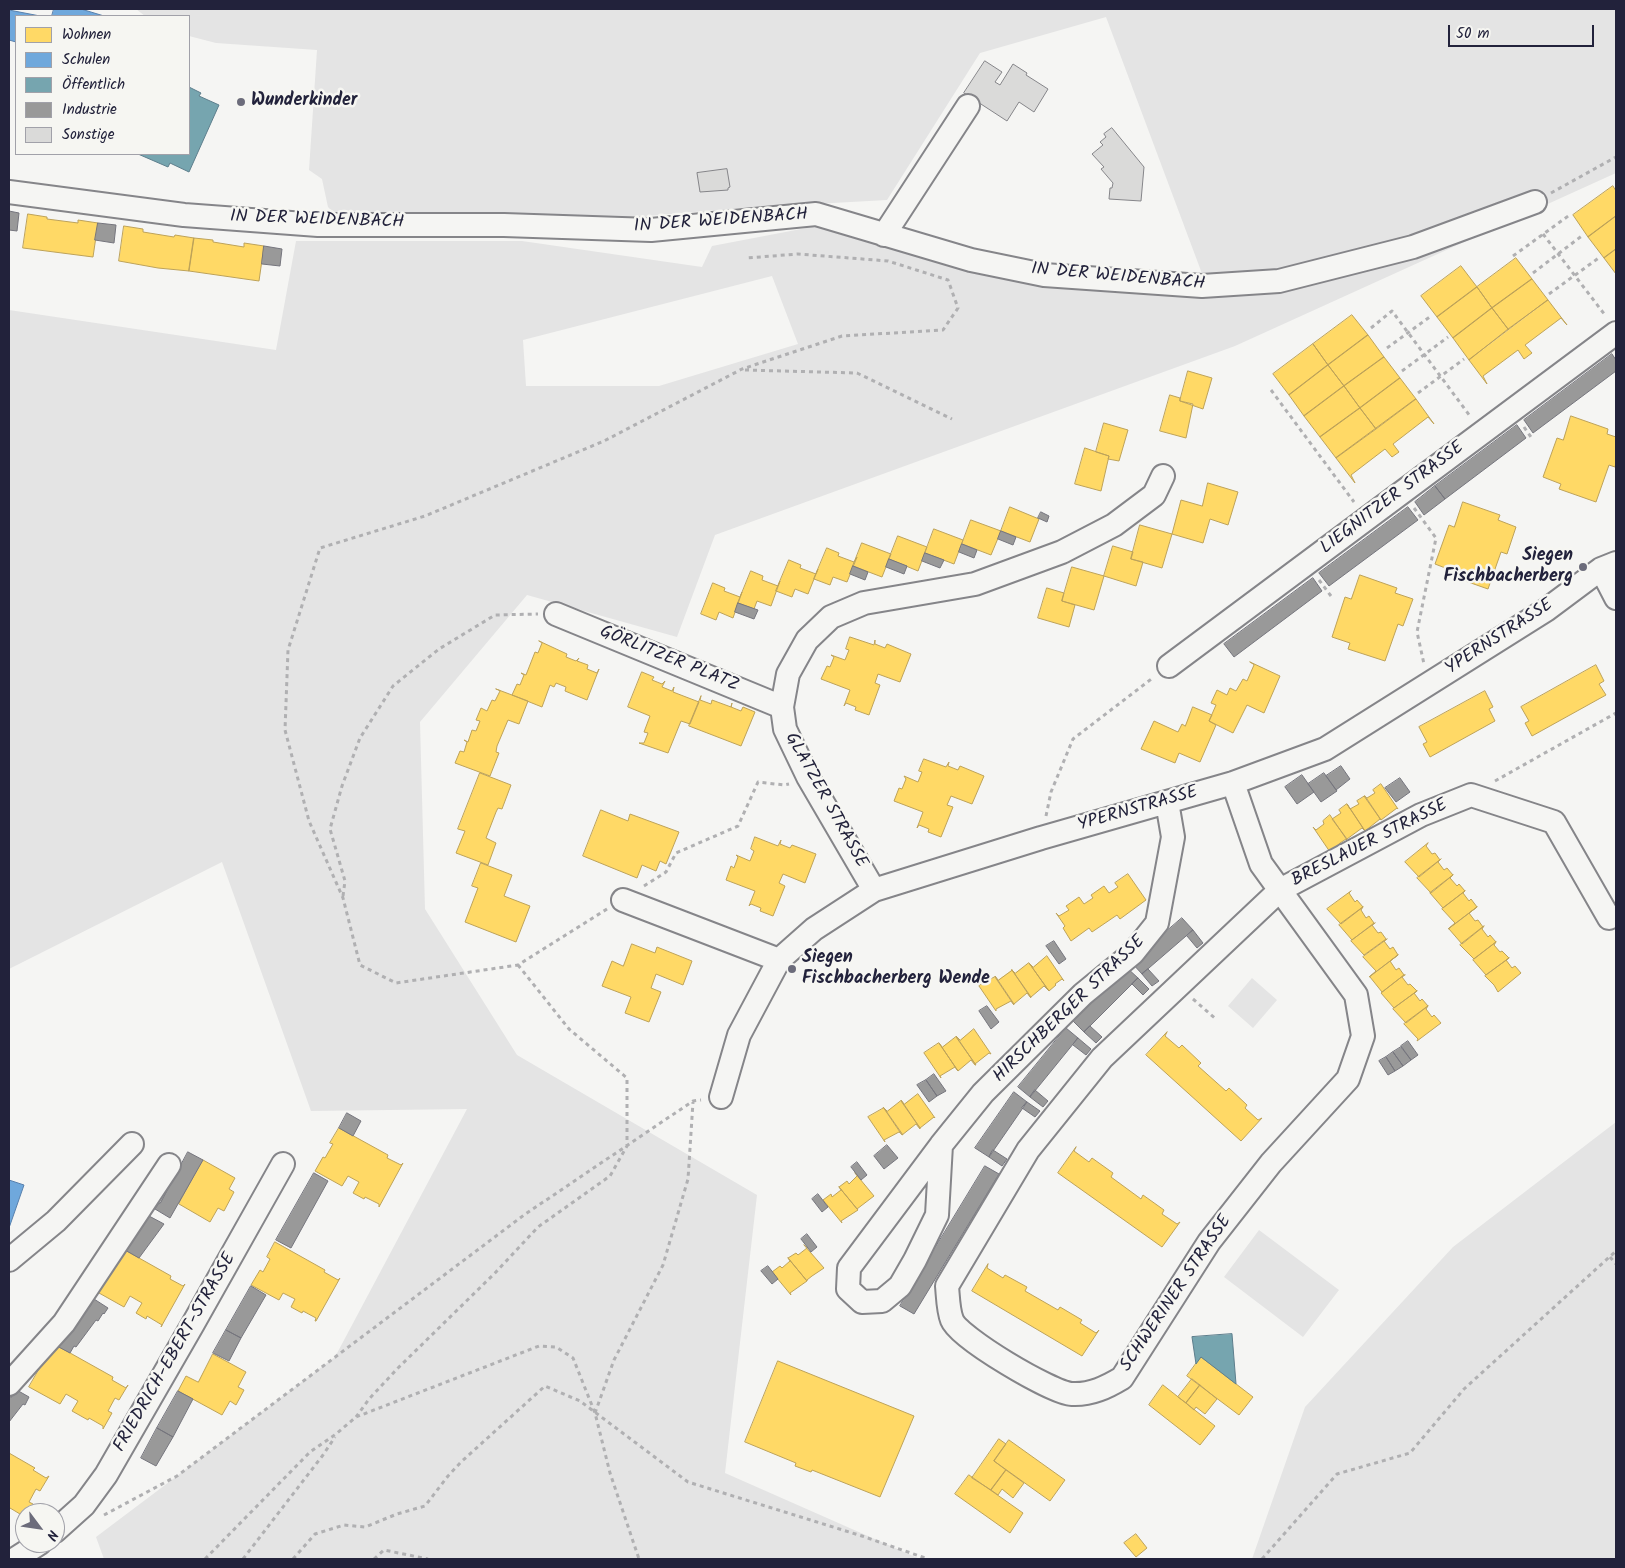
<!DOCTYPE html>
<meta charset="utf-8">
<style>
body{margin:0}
#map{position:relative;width:1625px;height:1568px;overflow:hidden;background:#f5f5f3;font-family:Kalam,sans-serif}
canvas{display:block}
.frame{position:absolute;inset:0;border:10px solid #22223b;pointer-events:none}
.legend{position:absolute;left:15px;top:15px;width:175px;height:140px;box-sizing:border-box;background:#f6f6f2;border:1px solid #a1a1a9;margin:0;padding:6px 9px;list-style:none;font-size:15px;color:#22223b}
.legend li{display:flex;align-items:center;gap:10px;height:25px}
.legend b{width:25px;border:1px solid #a1a1a9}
.north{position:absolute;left:15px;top:1503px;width:50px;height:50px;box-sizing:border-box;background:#f6f6f2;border:1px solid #a1a1a9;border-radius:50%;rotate:121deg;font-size:14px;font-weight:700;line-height:20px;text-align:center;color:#22223b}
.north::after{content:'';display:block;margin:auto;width:18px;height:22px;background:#6c6c7b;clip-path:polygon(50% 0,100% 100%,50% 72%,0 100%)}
.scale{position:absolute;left:1448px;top:25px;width:146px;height:22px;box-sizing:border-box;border:2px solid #22223b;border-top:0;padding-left:6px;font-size:15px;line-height:18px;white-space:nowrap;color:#22223b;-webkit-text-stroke:4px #f6f6f2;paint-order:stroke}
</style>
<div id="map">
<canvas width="1625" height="1568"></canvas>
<div class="frame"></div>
<ul class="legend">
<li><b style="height:14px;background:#ffd966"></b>Wohnen</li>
<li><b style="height:14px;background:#6fa8dc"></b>Schulen</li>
<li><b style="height:14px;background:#76a5af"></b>Öffentlich</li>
<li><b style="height:14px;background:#999"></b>Industrie</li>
<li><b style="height:14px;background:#dadad9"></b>Sonstige</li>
</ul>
<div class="north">N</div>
<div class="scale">50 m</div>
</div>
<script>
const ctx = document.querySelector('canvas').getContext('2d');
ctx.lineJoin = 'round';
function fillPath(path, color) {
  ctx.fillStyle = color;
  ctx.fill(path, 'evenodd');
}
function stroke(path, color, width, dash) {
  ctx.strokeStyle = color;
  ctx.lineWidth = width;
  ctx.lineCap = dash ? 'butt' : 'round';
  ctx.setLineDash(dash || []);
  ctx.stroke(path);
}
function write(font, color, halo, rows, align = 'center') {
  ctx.font = font + ' Kalam,sans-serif';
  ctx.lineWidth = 5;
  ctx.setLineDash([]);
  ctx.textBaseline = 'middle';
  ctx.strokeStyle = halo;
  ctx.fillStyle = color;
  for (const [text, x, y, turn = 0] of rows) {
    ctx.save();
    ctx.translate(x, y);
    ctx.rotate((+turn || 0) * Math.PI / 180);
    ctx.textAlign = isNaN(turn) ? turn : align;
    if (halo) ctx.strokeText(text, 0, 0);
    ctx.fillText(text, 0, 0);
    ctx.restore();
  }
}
const green = new Path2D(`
 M136,9H1616V173L1235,346L715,535L677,637L527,595L420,722L425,909L517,1055L757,1195L725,1473L920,1559H104L96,1537L335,1357L467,1109L311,1111L222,862L9,969V310L276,350L296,241H522L702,267L712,246L822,225L1067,288L1210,295L1106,17L980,53L887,200L742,208L612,219L339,218L328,207L322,179L309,170L317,50L216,43L189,36V16H145ZM772,276L798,344L659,386H526L523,340Z
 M1252,978L1277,1000L1253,1028L1228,1006Z
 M1616,1122V1559H1252L1305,1407L1453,1247Z
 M1259,1230L1339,1290L1303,1337L1224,1277Z`);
const homes = new Path2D(`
 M1613,186L1616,191V216L1588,237L1573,215Z
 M28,214L47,217V219L78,223V220L98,223L93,257L23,248Z
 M1616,216V249L1604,258L1588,237Z
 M124,226L143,229V232L174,237L175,235L194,238L189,271L158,268L119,261Z
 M194,238L213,240V242L244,247V243L264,246L259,281L189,271Z
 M1616,249V274L1604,258Z
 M1516,258L1532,279L1492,308L1477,287Z
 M1461,266L1477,287L1437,317L1421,296Z
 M1532,279L1548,300L1508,329L1492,308Z
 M1477,287L1492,308L1453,338L1437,317Z
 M1548,300L1567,325L1561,318L1525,345L1532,353L1524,359L1518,350L1483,376L1487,384L1469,360Z
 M1492,308L1508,329L1469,360L1453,338Z
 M1352,315L1368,335L1328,365L1313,344Z
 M1368,335L1384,357L1344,386L1328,365Z
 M1313,344L1328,365L1289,395L1273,374Z
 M1384,357L1400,378L1360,408L1344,386Z
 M1328,365L1344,386L1304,416L1289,395Z
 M1188,371L1212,378L1203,409L1180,401Z
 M1400,378L1416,399L1376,429L1360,408Z
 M1344,386L1360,408L1320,437L1304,416Z
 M1170,395L1180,398V401L1193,404L1186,438L1160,431Z
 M1416,399L1434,424L1428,417L1393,444L1399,452L1392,457L1385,449L1351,475L1355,483L1336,458Z
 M1360,408L1376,429L1336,458L1320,437Z
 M1571,416L1608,429L1607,434L1616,437V463L1615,467L1609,465L1596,502L1559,489L1561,484L1543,477L1557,438L1563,440Z
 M1104,423L1128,430L1119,461L1108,459L1109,456L1096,452Z
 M1085,448L1109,456L1101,491L1075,484Z
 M1208,483L1238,492L1228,525L1210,519L1203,543L1172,534L1181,500L1202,506Z
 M1463,502L1500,515L1498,520L1516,527L1507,554L1501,552L1488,589L1451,576L1453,571L1435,564L1449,525L1454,527Z
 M1010,507L1039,519L1030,542L1001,531Z
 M971,520L1001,531L991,555L962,544Z
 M1140,525L1172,534L1162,568L1131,559Z
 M934,529L963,540L954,564L925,553Z
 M898,536L927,547L918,571L889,559Z
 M862,543L891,554L882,577L853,566Z
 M1113,546L1133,552L1131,559L1143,562L1136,586L1104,576Z
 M827,548L839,553L838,556L854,562L857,557L847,582L833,577L830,585L814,579Z
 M789,560L801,565L800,568L816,574L818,569L808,594L795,589L792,597L776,591Z
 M1072,567L1104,576L1094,610L1062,601Z
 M751,571L763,576L762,580L778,586L780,581L771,606L757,601L754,609L738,603Z
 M1360,575L1397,588L1395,593L1413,599L1403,626L1398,624L1385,661L1348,649L1350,643L1332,637L1345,597L1351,599Z
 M713,583L725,588L724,591L740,597L742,592L733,618L719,612L716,620L701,614Z
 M1047,588L1064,593L1062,601L1075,605L1069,627L1038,618Z
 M850,637L874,645L875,640V644L885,648L887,644L911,654L900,682L878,674L875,683L880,685L869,715L855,710L856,707L846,703L844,706L850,690L821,679L827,666L830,667L834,657L831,655L845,660L849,650L846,649Z
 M539,641L567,654L566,657L576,661L579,658L577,661L588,665L587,669L597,673L599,669L587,700L565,691L566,687L556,683L554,687L550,685L542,707L512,695L517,684L520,685L524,675L521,673L526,675L535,652L538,653L542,643Z
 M1250,662L1280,676L1264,713L1247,705L1233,733L1209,721L1216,705L1211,703L1217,690L1227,695L1230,688L1236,691L1243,679L1247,681L1254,665Z
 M1596,665L1604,681L1599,684L1606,695L1532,736L1525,723L1529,721L1521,707Z
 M642,672L654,677L652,680L662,684L665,681L662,687L672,691L674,687L673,692L699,702L690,724L681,721L668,753L639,743H644L648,733L644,732L650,716L628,707Z
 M496,689L528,701L519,724L508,720L497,746L496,752L499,753L490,776L455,763L460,751L464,752L467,742L464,740L468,742L472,730L476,731L480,721L476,720L481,708L487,711L492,700L495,701L500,691Z
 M1485,691L1493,707L1489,709L1495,721L1430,757L1423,744L1427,742L1419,727Z
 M701,696L700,700L711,704L712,700L731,707L732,703L731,707L741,711L743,707L755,712L741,746L689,726Z
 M1193,707L1212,715L1209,721L1216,725L1200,762L1179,753L1175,763L1141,749L1154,721L1178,732L1182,724L1185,726Z
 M924,759L946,767L949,762L948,766L958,770L960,766L984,776L972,804L951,796L947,805L953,807L941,837L928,832L929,829L919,825L917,828L923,812L894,801L899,788L902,789L906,779L904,776L918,782L922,772L919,771Z
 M480,773L511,785L502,809L498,808L496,812L486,838L496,843L488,865L456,853L465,831L458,829Z
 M1381,784L1398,809L1397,808L1381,820L1364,796L1367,798L1375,793L1373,790Z
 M1365,796L1381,820L1380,819L1365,831L1347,804L1350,809L1359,804L1357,801Z
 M1347,804L1365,831L1362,828L1347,839L1332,819L1341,813L1339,810Z
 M601,810L628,821L630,814L679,832L666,864L660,861L656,871L642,865L637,878L583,856Z
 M1330,815L1347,840L1346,839L1340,843L1330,852L1313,827L1316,830L1324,824L1323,821Z
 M755,837L778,846L781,840L780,844L790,848L792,845L816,854L805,883L783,874L779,883L785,886L773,916L760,911L761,908L751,904L749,906L755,891L726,880L731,866L734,868L738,857L736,855L750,861L754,851L751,849Z
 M1428,843L1426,846L1432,854L1435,853L1440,860L1419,877L1405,862Z
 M1441,859L1438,862L1444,870L1447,868L1453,875L1431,893L1417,878Z
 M481,863L512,875L504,896L530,906L516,942L465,922L478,888L472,886Z
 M1128,874L1146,900L1120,919L1117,915L1092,932L1089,928L1071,941L1063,928L1065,926L1056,913L1059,916L1069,910L1066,906L1079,897L1084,904L1093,898L1091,895L1104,886L1109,893L1118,887L1115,883Z
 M1453,875L1450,878L1457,886L1459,884L1465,891L1443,908L1430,893Z
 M1351,891L1349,893L1355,902L1357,900L1363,907L1341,924L1327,909Z
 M1465,891L1463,893L1469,901L1471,899L1477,907L1448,929L1455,923L1442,909Z
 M1363,907L1361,910L1366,918L1369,916L1374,923L1352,940L1339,925Z
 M1477,907L1469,913L1475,921L1478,920L1483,927L1462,944L1449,929Z
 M1375,923L1372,925L1378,933L1381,932L1386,939L1364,955L1351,941Z
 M1484,926L1482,929L1488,937L1490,935L1496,942L1474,959L1460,945Z
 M1387,939L1384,941L1390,949L1393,947L1398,955L1369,977L1376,971L1363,957Z
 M1496,942L1494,945L1500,952L1502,951L1509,958L1486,975L1473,960Z
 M632,944L655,953L657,947L692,961L683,985L656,974L651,988L661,992L649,1022L625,1013L631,997L602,986L612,961L623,966Z
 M1398,955L1390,961L1396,970L1399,968L1404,975L1382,992L1370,977Z
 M1047,956L1064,981L1062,979L1055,984L1056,985L1049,991L1029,963L1033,967Z
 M1509,958L1506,960L1512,968L1515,966L1521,973L1498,992L1494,985L1485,976Z
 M1029,963L1049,991L1044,986L1031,997L1012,970L1015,973Z
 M1012,970H1011H1012L1031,998L1027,993L1014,1004L995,976L998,980Z
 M1405,975L1402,977L1408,985L1410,984L1417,991L1394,1008L1381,993L1404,975Z
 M995,977L1014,1005L1011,1001L996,1009V1011L979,986Z
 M1417,991L1414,993L1420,1001L1422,999L1428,1006L1406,1023L1393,1009Z
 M1428,1006L1426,1009L1432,1017L1434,1015L1441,1023L1417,1041L1418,1039L1404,1024Z
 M974,1029L991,1054L989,1053L975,1064L956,1036L960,1040Z
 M1167,1032L1165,1036L1179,1048L1182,1045L1201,1063L1198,1066L1226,1091L1229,1088L1247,1105L1245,1108L1258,1120L1262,1118L1241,1141L1146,1055Z
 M956,1037L976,1065H975L971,1060L958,1071L939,1043L942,1047Z
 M939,1043L958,1071L955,1067L940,1076L941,1078L924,1053Z
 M918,1094L935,1118L934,1117L920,1128L901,1100L904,1104Z
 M901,1101L920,1128V1129L916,1124L902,1135L883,1107L887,1111Z
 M884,1108L903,1135L899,1132L884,1140L885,1142L868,1117Z
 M339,1128L388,1155L387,1158L401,1165L403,1163L379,1207V1204L365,1197L364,1199L353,1193L359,1182L348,1176L342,1186L315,1171L323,1157L325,1158L333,1144L330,1143Z
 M1076,1147L1074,1151L1089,1162L1092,1158L1113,1173L1111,1177L1141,1199L1143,1195L1164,1210L1162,1214L1177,1224L1180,1222L1162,1247L1058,1173Z
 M203,1160L235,1178L229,1189L234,1192L224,1211L218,1208L210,1222L179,1204Z
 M855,1173L874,1196L857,1209L839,1187L847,1181L849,1184L857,1176Z
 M839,1187L858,1210L841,1221L842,1223L823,1200L831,1194L832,1197L841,1190Z
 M275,1242L325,1270L324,1272L338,1280L340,1278L316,1321H315L316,1318L303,1311L302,1313L291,1307L295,1299L283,1293L279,1300L251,1285L260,1270L263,1272L270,1259L267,1257Z
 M804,1245L824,1268L812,1276L807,1280V1281L788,1258L796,1253L798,1255L807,1248Z
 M123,1249L171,1276L170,1279L183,1286L185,1284L161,1327L162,1325L147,1316L146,1319L136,1313L142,1303L130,1296L124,1307L99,1293Z
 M788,1258L807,1281L790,1293L791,1295L772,1272L780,1266L782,1268L790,1261Z
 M988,1264L987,1268L1003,1278L1005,1275L1027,1287L1025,1291L1058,1310L1060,1307L1082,1320L1080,1323L1096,1333L1099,1330L1082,1356L972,1291Z
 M54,1344L113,1377L112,1380L126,1388L128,1385L119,1400L115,1398L108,1411L112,1413L103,1429V1426L89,1418L88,1420L72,1411L78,1401L66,1394L60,1404L29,1387Z
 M213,1354L246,1372L238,1387L244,1390L236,1405L230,1401L222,1415L178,1391L186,1376L198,1382Z
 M1201,1357L1253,1397L1239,1415L1187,1376Z
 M778,1361L914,1416L880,1497L812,1470L811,1472L795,1466L796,1463L745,1442Z
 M1192,1379L1200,1385L1186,1403L1178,1397Z
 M1163,1385L1215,1426L1200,1445L1149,1405Z
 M1200,1385L1217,1399L1205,1414L1196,1407L1194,1410L1186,1403Z
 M999,1439L1006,1444L994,1461L1006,1470L991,1490L972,1478Z
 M1009,1440L1065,1480L1050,1501L994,1461Z
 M9,1453L35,1468L33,1470L46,1478L49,1476L40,1491L36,1489L29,1502L33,1504L28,1513H25V1518L24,1520L25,1517L10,1508L9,1511Z
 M1006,1470L1024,1483L1013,1498L1002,1489L998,1495L991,1490Z
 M969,1475L1023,1513L1010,1533L955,1494Z
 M1136,1534L1147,1548L1136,1557L1124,1543Z`);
const schools = new Path2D(`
 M54,9H81L104,16H52Z
 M9,10L40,16H16V42L9,40Z
 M9,1180L24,1185L9,1228Z`);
const public = new Path2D(`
 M189,87L201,93L199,96L219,105L189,172L170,163L168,167L138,154H189Z
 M1232,1334L1236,1384L1201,1357L1196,1364L1192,1337Z`);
const industry = new Path2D(`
 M9,211L19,213L17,231L9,230Z
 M98,223L116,225L114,243L95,240Z
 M264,246L282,249L280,266L262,264Z
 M1612,354L1616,360V371L1533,433L1524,420Z
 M1517,425L1526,438L1445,499L1435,486Z
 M1435,486L1445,499L1424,515L1415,502Z
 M1408,507L1418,520L1329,586L1319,573Z
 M1041,512L1049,516L1047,522L1038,518Z
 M1001,531L1016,537L1013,545L998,539Z
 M962,544L977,550L974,558L959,552Z
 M925,553L944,560L940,568L922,561Z
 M889,559L907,566L904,574L886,567Z
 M853,566L868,572L865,580L850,574Z
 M1313,578L1322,591L1234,657L1224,644Z
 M738,603L758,610L754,619L735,612Z
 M1341,766L1350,779L1336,790L1326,776Z
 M1324,773L1337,791L1321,802L1308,784Z
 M1302,775L1314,792L1297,804L1285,787Z
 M1400,778L1410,792L1396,802L1385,788Z
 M1182,918L1193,930L1142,974L1131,962Z
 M1193,930L1203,943L1197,948L1187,936Z
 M1054,941L1066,959L1059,964L1046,946Z
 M1126,967L1138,978L1084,1032L1073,1021Z
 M1148,969L1159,981L1152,986L1142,974Z
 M1138,978L1149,989L1143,995L1132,984Z
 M987,1006L999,1022L991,1029L979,1011Z
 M1090,1026L1102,1037L1096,1043L1084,1032Z
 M1066,1028L1078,1038L1030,1097L1018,1087Z
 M1078,1038L1091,1049L1086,1055L1073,1045Z
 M1408,1041L1418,1055L1411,1060L1401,1046Z
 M1401,1047L1411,1060L1403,1066L1393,1052Z
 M1393,1052L1403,1066L1395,1071L1386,1057Z
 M1386,1057L1395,1071L1388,1075L1379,1061Z
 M934,1074L946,1091L937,1096L926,1080Z
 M926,1080L937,1096L929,1102L917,1085Z
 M1035,1090L1048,1101L1043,1107L1030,1097Z
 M1014,1092L1027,1102L989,1157L975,1148Z
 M1027,1102L1040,1111L1035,1117L1022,1108Z
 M347,1113L361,1121L353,1136L339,1128Z
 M887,1145L898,1158L884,1169L874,1156Z
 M993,1150L1007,1159L1002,1166L989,1157Z
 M188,1152L203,1160L170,1218L155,1209L159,1203H160Z
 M857,1162L867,1175L861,1180L851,1167Z
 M985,1166L999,1174L914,1314L900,1306Z
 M314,1173L328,1181L291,1248L276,1240Z
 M818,1194L828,1207L822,1212L812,1199Z
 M149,1216L164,1224L139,1258L125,1250Z
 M807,1234L817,1247L811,1252L801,1239Z
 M768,1266L778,1279L772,1284L761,1271Z
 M251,1286L266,1295L241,1338L226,1330Z
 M94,1299L108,1308L104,1314L103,1313L98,1321L96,1320L76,1347L74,1346L70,1353L55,1345L88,1305L90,1306Z
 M226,1330L241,1338L229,1361L213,1353Z
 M15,1389L29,1397L25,1405L23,1404L9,1422V1396L11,1397Z
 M178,1391L193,1399L173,1437L157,1428Z
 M157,1428L173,1437L156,1466L141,1458Z`);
const building = new Path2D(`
 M985,61L1002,72L995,82L1000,85L1013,64L1027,73L1026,75L1048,89L1034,112L1019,102L1007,121L964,93Z
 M1112,128L1144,167L1141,201L1109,199L1110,188H1112L1113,183L1101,169L1104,167L1092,154L1103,145L1100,142L1106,137L1104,134Z
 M727,169L730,187L728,188V190L700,192L697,173Z`);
const path = new Path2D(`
 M1551,193L1616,157
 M1543,234L1605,315
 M1513,256L1571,214
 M1533,273L1583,235
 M1549,294L1600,257
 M1371,328L1392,311L1470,416
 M1387,348L1431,316
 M745,370L857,373L952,419
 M1402,371L1448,337
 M1271,390L1354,502
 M1418,393L1464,359
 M1524,427L1533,440
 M1414,508L1436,538L1417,632L1424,664
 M1319,580L1331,596
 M1495,781L1616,713
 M1046,816L1051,792L1073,739L1154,677
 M644,886L666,872L676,853L738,826L758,782L784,785L789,784
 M343,896L345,881L330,829L342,786L360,738L393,686L439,649L495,615L538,614
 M607,909L518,965L396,983L360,965L343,898L309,821L285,730L288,650L320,548L425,516L604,441L742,369L842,336L943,330L958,308L948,280L888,261L798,254L747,258
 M1193,999L1217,1020
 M1610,1257L1616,1264
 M595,1413L614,1360L663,1265L688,1179L693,1102
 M356,1417L369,1399L398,1368L495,1273L538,1227L610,1176L627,1146V1078L569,1029L518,965
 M104,1515L177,1476L524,1215L693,1101L701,1100
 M205,1559L310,1452L336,1434L356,1417L539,1346L556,1347L573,1358L595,1413L610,1473L639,1559
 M243,1559L323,1455L335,1437
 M293,1559L315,1534L344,1525L365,1527L397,1514L425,1506L448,1476L461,1462L545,1386L580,1401L688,1482L862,1536L928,1559
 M374,1559L384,1550L428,1559
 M1262,1559L1337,1474L1410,1453L1464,1389L1616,1251`);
const minor = new Path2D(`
 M9,192L184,215L318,225H504L651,230L816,214L971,260L1044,275L1202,286L1279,281L1413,247L1535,202
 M884,235L968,106
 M1601,569L1616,598
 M556,614L782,707
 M1169,666L1616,333
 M1233,783L1261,864L1356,995L1363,1036L1348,1079L1271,1163L1209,1242L1122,1378C1107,1387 1091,1395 1072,1394C1052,1393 959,1338 952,1320C948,1310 948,1296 947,1286L1028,1150L1102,1058L1280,890L1421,815L1471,795L1554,822L1609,918
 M874,890L808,777L785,729L782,707L788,674L807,640L831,617L864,603L975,584L1062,552L1114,525L1154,495L1163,476
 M623,900L779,960
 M721,1097L739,1035L779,960L814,929L874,890L1041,838L1233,783L1325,749L1546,610L1601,569L1616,563
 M941,1145L937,1215L915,1260L900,1286L882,1301L862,1302L848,1289L849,1268L941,1145L983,1093L1083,994L1133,953L1157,923L1173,837L1167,802
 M9,1260L56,1221L132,1144
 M9,1384L64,1323L169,1165
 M55,1531L84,1505L106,1475L193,1324L283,1164
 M15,1559L40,1543`);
const markers = [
 [241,102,5,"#6c6c7b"],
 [1583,567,5,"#6c6c7b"],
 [792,969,5,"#6c6c7b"]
];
const poiNames = [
 ["Wunderkinder",251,102],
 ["Siegen",1573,557,"right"],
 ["Fischbacherberg",1573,578,"right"],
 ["Siegen",802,959],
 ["Fischbacherberg Wende",802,980]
];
const streetNames = [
 ["IN DER WEIDENBACH",317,221,2],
 ["IN DER WEIDENBACH",721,222,-4],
 ["IN DER WEIDENBACH",1118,278,5],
 ["LIEGNITZER STRASSE",1393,499,-37],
 ["YPERNSTRASSE",1500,638,-33],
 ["GÖRLITZER PLATZ",669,660,22],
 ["GLATZER STRASSE",825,801,61],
 ["YPERNSTRASSE",1138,810,-16],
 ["BRESLAUER STRASSE",1370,844,-27],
 ["HIRSCHBERGER STRASSE",1070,1010,-44],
 ["SCHWERINER STRASSE",1177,1294,-56],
 ["FRIEDRICH-EBERT-STRASSE",176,1353,-60]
];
fillPath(green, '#e4e4e4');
fillPath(homes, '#ffd966');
stroke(homes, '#bda259', 1);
fillPath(schools, '#6fa8dc');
stroke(schools, '#5880ac', 1);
fillPath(public, '#76a5af');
stroke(public, '#5d7e8c', 1);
fillPath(industry, '#999');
stroke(industry, '#75757d', 1);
fillPath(building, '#dadad9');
stroke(building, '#858589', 1);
stroke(minor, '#858589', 26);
stroke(path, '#b0b0b2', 3, [4, 4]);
stroke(minor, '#f5f5f3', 22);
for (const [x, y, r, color] of markers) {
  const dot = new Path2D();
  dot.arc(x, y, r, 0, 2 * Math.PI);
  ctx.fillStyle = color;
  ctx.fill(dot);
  stroke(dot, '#f6f6f2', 2);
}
write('bold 18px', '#22223b', '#f6f6f2', poiNames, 'left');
write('18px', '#22223b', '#f6f6f2', streetNames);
</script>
